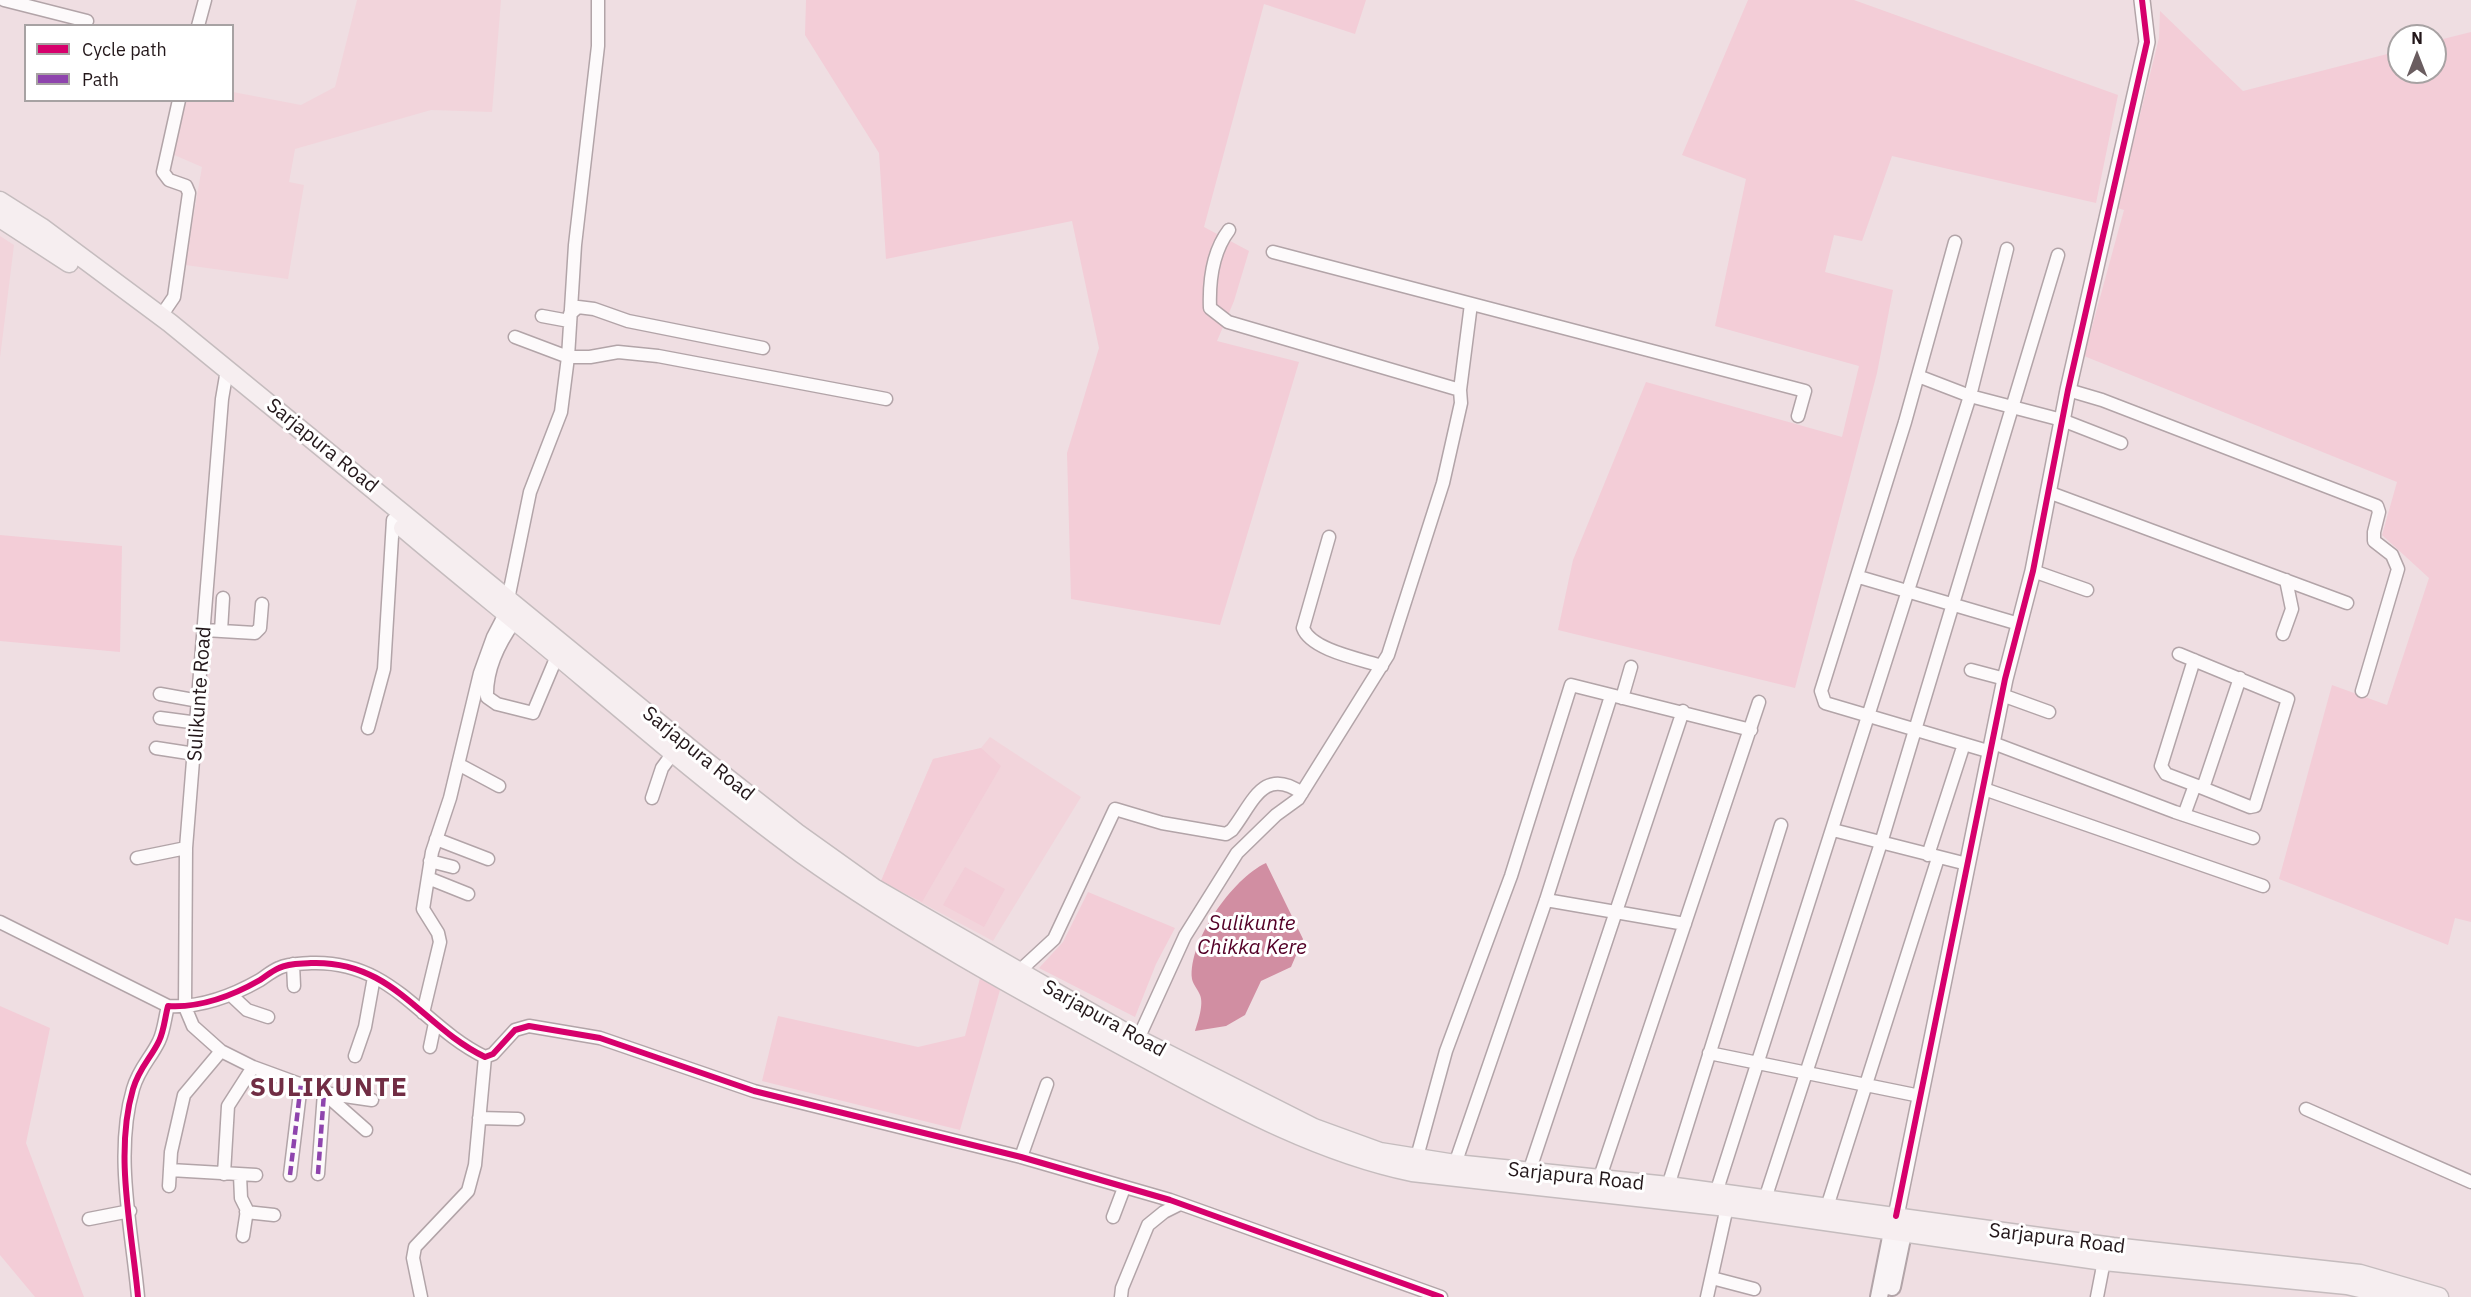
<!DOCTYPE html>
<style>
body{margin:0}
#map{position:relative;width:2471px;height:1297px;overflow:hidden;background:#efdee2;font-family:"IBM Plex Sans",sans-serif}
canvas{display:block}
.legend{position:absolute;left:24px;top:24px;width:210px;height:78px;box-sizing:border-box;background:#fff;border:2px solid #a7a2a3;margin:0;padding:8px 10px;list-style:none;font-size:18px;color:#23171a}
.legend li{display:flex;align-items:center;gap:12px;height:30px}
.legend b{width:30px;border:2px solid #a7a2a3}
.north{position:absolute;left:2387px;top:24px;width:60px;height:60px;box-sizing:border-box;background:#fff;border:2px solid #a7a2a3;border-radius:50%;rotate:0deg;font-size:16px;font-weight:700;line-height:24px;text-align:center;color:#23171a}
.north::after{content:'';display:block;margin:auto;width:21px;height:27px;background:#6a5d60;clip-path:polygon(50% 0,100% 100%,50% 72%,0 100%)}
</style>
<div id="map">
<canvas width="2471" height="1297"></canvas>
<ul class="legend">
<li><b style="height:8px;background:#d6006c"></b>Cycle path</li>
<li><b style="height:8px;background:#8e44ad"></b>Path</li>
</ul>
<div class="north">N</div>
</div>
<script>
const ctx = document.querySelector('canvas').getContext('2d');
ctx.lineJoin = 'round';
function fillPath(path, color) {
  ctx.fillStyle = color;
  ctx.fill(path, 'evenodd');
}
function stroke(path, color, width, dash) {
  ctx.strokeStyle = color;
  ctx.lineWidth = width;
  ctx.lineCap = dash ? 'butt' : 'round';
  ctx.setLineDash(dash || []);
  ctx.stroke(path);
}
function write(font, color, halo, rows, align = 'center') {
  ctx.font = font + ' "IBM Plex Sans",sans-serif';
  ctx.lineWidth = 6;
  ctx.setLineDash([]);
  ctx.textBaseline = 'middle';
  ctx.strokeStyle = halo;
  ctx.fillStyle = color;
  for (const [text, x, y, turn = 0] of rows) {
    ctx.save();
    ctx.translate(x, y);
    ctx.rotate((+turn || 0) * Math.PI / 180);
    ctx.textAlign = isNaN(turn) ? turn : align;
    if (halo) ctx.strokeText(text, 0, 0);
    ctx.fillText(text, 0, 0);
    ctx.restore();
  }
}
const built = new Path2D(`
 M357,0H501L492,112L431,110L295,149L289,182L304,185L288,279L185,265L202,167L172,154L185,101L232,100L233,92L301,105L335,87Z
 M0,236L14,245L0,358Z
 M990,737L1081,797L993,941L881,881L933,759L981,748Z`);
const green = new Path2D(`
 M806,0H1366L1355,34L1264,4L1204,227L1249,251L1234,301L1217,341L1299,362L1220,625L1071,599L1067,453L1099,348L1072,221L886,259L879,153L805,35Z
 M1748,0H1854L2118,95L2096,203L1892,156L1862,241L1834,235L1825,272L1893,290L1877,373L1795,688L1558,630L1573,560L1646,382L1842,437L1859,366L1715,326L1746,179L1682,155Z
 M2160,11L2243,91L2399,51V72H2435V41L2471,32V922L2455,918L2448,945L2279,879L2332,685L2387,705L2429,578L2382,535L2397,482L2084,356L2124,210L2117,208L2159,38Z
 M0,535L122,546L120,652L0,641Z
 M981,748L1001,766L922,902L881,881L933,759Z
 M965,867L1005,889L984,927L943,905Z
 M1088,892L1175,928L1156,964L1135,1017L1039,968L1063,942Z
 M980,978L1000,990L960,1130L762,1081L778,1016L918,1047L965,1036Z
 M0,1006L50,1028L26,1143L84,1297H35L0,1255Z`);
const water = new Path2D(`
 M1266,863L1303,939L1291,967L1261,981L1245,1015L1226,1026L1195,1031C1198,1022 1204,1004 1200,995C1198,990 1193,984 1192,979C1188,941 1233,878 1266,863Z`);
const minor = new Path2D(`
 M4,0L87,21
 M198,26L205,0
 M1229,230C1213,251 1209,282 1210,308L1228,322L1460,390
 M1955,242L1905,422L1821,691L1825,703L1991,752
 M1273,252L1805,391L1798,416
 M570,314L578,307L594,309L628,321L763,348
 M161,316L174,297L189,193L186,186L169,180L163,172L179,100
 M542,316L569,321
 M515,337L568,357H590L618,352L658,356L886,399
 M227,370L222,399L186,848L185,1007L193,1026L221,1051L253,1067L324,1093L366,1130
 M1918,376L1970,396L2062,420L2121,443
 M2068,390L2102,400L2377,506L2379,512L2374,532V541L2392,555L2398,569L2362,691
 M2048,492L2347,603
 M1329,537L1303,628C1311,650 1360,659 1382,666
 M2033,571L2087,590
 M1859,577L2019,624
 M515,621C499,643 486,669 487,697L497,704L533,713L557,656
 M205,630L255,633L260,628L262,604
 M221,631L223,598
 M2283,634L2292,609L2286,580
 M2179,654L2288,699L2255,806L2250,807L2195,785
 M1971,670L2005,679
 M160,694L199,701
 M2002,695L2049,712
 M1622,698L1631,667
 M160,718L198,723
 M368,728L384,669L393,520
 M1993,743L2175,812L2253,838
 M156,748L195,754
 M458,764L499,786
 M2203,788L2240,678
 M1984,789L2263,886
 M652,798L662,768L673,753
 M2184,815L2195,785L2166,774L2161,766L2194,660
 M1833,830L1967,864
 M436,839L488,859
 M1928,855L1964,744
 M137,858L186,848
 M430,861L453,867
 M428,878L468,894
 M1546,900L1685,924
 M0,922L168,1006
 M293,964L294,986
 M1015,975L1054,939L1115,809L1162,823L1226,834L1232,830C1253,803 1263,766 1302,793
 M231,995L247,1010L268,1017
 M423,1013L440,942L438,933L423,909L432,852L450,798L480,673L493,637L505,614L530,492L561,412L568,357L575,245L598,46V0
 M1138,1039L1185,936L1237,853L1276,815L1298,799L1388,655L1443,483L1461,403L1460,390L1471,304
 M430,1047L435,1023
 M1709,1053L1920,1096
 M355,1056L365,1027L374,977
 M2306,1109L2471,1182
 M479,1118L518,1119
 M1021,1157L1047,1084
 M1415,1164L1446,1051L1511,876L1571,685L1751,730
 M1455,1164L1546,900L1611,696
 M170,1170L256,1175
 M224,1174L228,1106L253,1067
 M318,1174L324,1093L372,1100
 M240,1175L241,1198L247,1210L243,1236
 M290,1175L301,1084
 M1527,1178L1683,711
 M1599,1180L1759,702
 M169,1186L171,1152L184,1095L221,1051
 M1668,1186L1781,825
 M1716,1193L1970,396L2007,249
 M1765,1199L1881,843L2058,255
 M1827,1207L1938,858
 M246,1212L274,1215
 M1113,1217L1124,1188
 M89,1219L130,1211
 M1712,1278L1754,1289
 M138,1297C132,1230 114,1154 133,1089C139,1068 151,1058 159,1041C164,1031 165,1017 168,1006C200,1008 232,996 260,980C266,976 272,971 279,968C289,963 301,964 311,963C393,960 421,1026 485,1057L493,1054L515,1030L529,1026L600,1038L754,1091L1021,1157L1170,1200L1441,1297
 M421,1297L413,1258L415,1247L468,1191L475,1165L485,1057
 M1121,1297L1122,1288L1148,1225L1164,1212L1180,1204
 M1707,1297L1727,1207
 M2097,1297L2104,1261`);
const tertiary = new Path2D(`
 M1896,1216L2005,679L2033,571L2068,390L2147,42L2142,0`);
const secondary = new Path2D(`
 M1892,1287L1906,1219
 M1879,1297L1895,1217`);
const primary = new Path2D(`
 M0,201L41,227L170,323L699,756L797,833L874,888L1128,1034L1314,1128L1380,1152L1455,1164L1668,1186L2113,1247L2360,1274L2439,1297
 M0,218L69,263
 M403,528C463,579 525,628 585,679C656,739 727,799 802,854C906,928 1018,989 1130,1050C1220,1098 1311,1151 1412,1172L1727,1207L2104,1261L2347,1285L2399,1297`);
const quiet = new Path2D(`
 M318,1174L324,1093
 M290,1175L301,1084`);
const cycleway = new Path2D(`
 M1896,1216L2005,679L2033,571L2068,390L2147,42L2142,0
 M138,1297C132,1230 114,1154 133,1089C139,1068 151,1058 159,1041C164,1031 165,1017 168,1006C200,1008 232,996 260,980C266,976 272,971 279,968C289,963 301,964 311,963C393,960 421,1026 485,1057L493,1054L515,1030L529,1026L600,1038L754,1091L1021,1157L1170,1200L1441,1297`);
const streetNames = [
 ["Sarjapura Road",322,446,39],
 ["Sulikunte Road",200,694,-86],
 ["Sarjapura Road",698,754,39],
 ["Sarjapura Road",1104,1019,29],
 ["Sarjapura Road",1576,1177,6],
 ["Sarjapura Road",2057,1239,7]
];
const waterNames = [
 ["Sulikunte",1252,924],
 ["Chikka Kere",1252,948]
];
const districtNames = [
 ["SULIKUNTE",329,1088]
];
fillPath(built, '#f2d4db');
fillPath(green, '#f3cdd7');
fillPath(water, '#d18ea2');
stroke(minor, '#b2a4a8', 15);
stroke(tertiary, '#b2a4a8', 18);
stroke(secondary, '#b2a4a8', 20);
stroke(primary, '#c5bcbe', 21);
stroke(minor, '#fdfafb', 12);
stroke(tertiary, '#fdfafb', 15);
stroke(secondary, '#f9f4f6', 16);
stroke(primary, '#f6eef0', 18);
stroke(quiet, '#8e44ad', 4.5, [9, 4.5]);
stroke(cycleway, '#d6006c', 6);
write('20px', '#23171a', '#fff', streetNames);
write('italic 21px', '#530027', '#fff', waterNames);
ctx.letterSpacing = '1.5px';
write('bold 26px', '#712d44', '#fff', districtNames);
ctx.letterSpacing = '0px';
</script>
